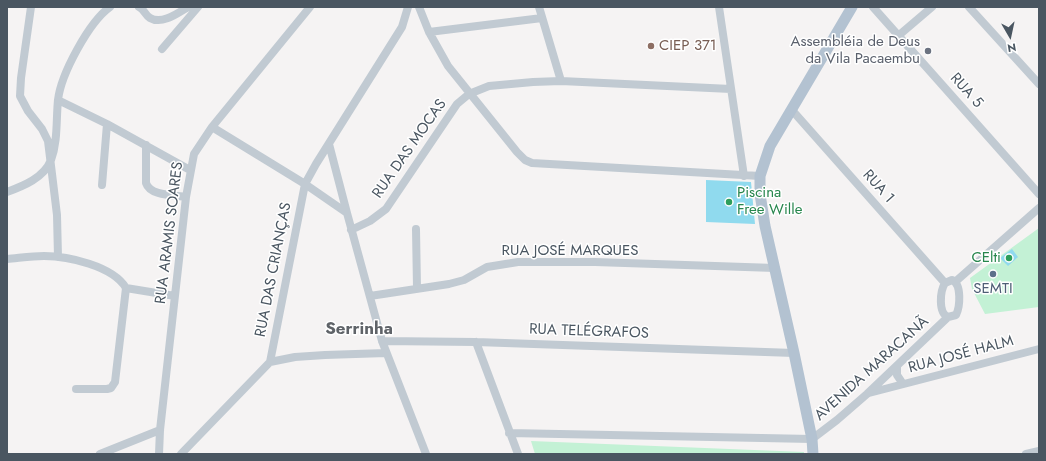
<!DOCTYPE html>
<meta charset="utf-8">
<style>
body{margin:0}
#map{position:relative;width:1046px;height:461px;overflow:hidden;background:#f5f3f3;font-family:Jost,sans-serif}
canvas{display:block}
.frame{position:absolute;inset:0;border:8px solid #4a5661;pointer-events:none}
.north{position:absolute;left:990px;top:16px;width:40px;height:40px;-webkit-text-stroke:3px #fff;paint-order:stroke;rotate:171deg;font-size:11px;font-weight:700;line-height:16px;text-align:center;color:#4a5661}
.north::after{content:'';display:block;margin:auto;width:14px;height:18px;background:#4a5661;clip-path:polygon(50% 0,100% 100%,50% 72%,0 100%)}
</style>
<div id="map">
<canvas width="1046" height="461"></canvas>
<div class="frame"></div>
<div class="north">N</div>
</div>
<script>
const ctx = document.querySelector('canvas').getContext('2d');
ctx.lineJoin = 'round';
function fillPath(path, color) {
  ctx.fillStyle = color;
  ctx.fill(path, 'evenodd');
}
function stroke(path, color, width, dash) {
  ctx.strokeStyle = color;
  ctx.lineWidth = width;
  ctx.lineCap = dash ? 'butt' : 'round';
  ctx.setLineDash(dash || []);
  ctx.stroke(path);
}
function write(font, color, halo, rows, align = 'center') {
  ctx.font = font + ' Jost,sans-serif';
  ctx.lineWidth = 3;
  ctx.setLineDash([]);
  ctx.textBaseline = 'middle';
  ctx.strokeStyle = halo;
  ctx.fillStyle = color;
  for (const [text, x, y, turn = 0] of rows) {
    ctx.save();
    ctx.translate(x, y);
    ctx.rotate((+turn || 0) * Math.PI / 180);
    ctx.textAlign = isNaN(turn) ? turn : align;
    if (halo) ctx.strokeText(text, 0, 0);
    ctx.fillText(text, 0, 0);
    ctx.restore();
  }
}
const green = new Path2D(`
 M1039,228V307L985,314L972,289L970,278Z
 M531,441L804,452V454H535Z`);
const water = new Path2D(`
 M706,180L751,182L755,224L706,222Z
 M1012,249L1018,257L1008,266L1000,258Z`);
const minor = new Path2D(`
 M31,7L21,78L20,96L28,111L42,129L48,141L57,215L58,257
 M139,7C144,9 145,15 150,18C162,25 178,13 188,7
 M419,7L429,32L448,66L517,152L525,160L532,163L760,176
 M539,7L561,81
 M719,7L744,176
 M873,7L1039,194
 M969,7L1039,84
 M429,32L542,18
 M898,36L932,7
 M162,49L198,7
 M58,100L107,124L190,170
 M791,109L945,283
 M212,127L305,184L347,213L382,341L426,454
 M329,144L347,213
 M146,145V183C150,196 174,195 186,197
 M102,185L107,124
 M7,192C23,186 44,178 51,160C58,141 56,120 58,100C61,74 89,22 110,7
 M416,229L417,288
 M351,230L370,221L386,209L457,104L469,94L489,86L533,82L561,81L731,89
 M7,259C19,258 32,256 44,256C68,256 113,266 126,288L115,382L111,388L107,389H76
 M955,282L1039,208
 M126,288L175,296
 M370,296L449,284L464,280L487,267L518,262H595L775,268
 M382,341L476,342L794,353
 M476,342L518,454
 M270,362L305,184L316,164L402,27L408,7
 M897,366V375L903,384
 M869,393L1039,349
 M509,433L812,439L837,420L867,394L948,317L956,315C960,307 962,284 952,280L945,283C940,291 938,313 948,317
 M100,454L160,430
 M159,454L160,430L186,197L194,154L212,127L310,7
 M181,454L270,362L295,357L325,355L386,353
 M1026,454L1039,451`);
const major = new Path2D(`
 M813,454L812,439L794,353L765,226L760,194V176L770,146L852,7`);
const markers = [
 [651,46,4,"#8d6e63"],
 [928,51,4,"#6b7280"],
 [729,202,4,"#2e9e5b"],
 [1009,258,4,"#2e9e5b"],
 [993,274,4,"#5c6f8a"]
];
const worshipNames = [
 ["Assembléia de Deus",920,42],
 ["da Vila Pacaembu",920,59]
];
const educationNames = [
 ["CIEP 371",659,46]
];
const streetNames = [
 ["RUA 5",966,91,48],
 ["RUA DAS MOCAS",410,149,-55],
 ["RUA 1",878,187,48],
 ["RUA ARAMIS SOARES",170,233,-83],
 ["RUA JOSÉ MARQUES",570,251],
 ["RUA DAS CRIANÇAS",274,270,-79],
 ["RUA TELÉGRAFOS",589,332,2],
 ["RUA JOSÉ HALM",961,355,-15],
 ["AVENIDA MARACANÃ",872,369,-42]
];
const leisureNames = [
 ["Piscina",737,193],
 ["Free Wille",737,210],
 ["CElti",1001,258,"right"]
];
const serviceNames = [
 ["SEMTI",993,289]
];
const quarterNames = [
 ["Serrinha",359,330]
];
fillPath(green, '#c3f1d5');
fillPath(water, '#90daee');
stroke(minor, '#c1cad2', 8);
stroke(major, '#b3c2d1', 11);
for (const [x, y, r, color] of markers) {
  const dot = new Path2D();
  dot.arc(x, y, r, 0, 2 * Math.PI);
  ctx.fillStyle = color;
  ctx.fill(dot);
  stroke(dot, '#fff', 1.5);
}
write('15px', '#5b616d', '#fff', worshipNames, 'right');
write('15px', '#785e54', '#fff', educationNames, 'left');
write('15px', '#4a5661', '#fff', streetNames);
write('15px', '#27864d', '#fff', leisureNames, 'left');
write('15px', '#4e5e75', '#fff', serviceNames);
write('bold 17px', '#5f6368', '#fff', quarterNames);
</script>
